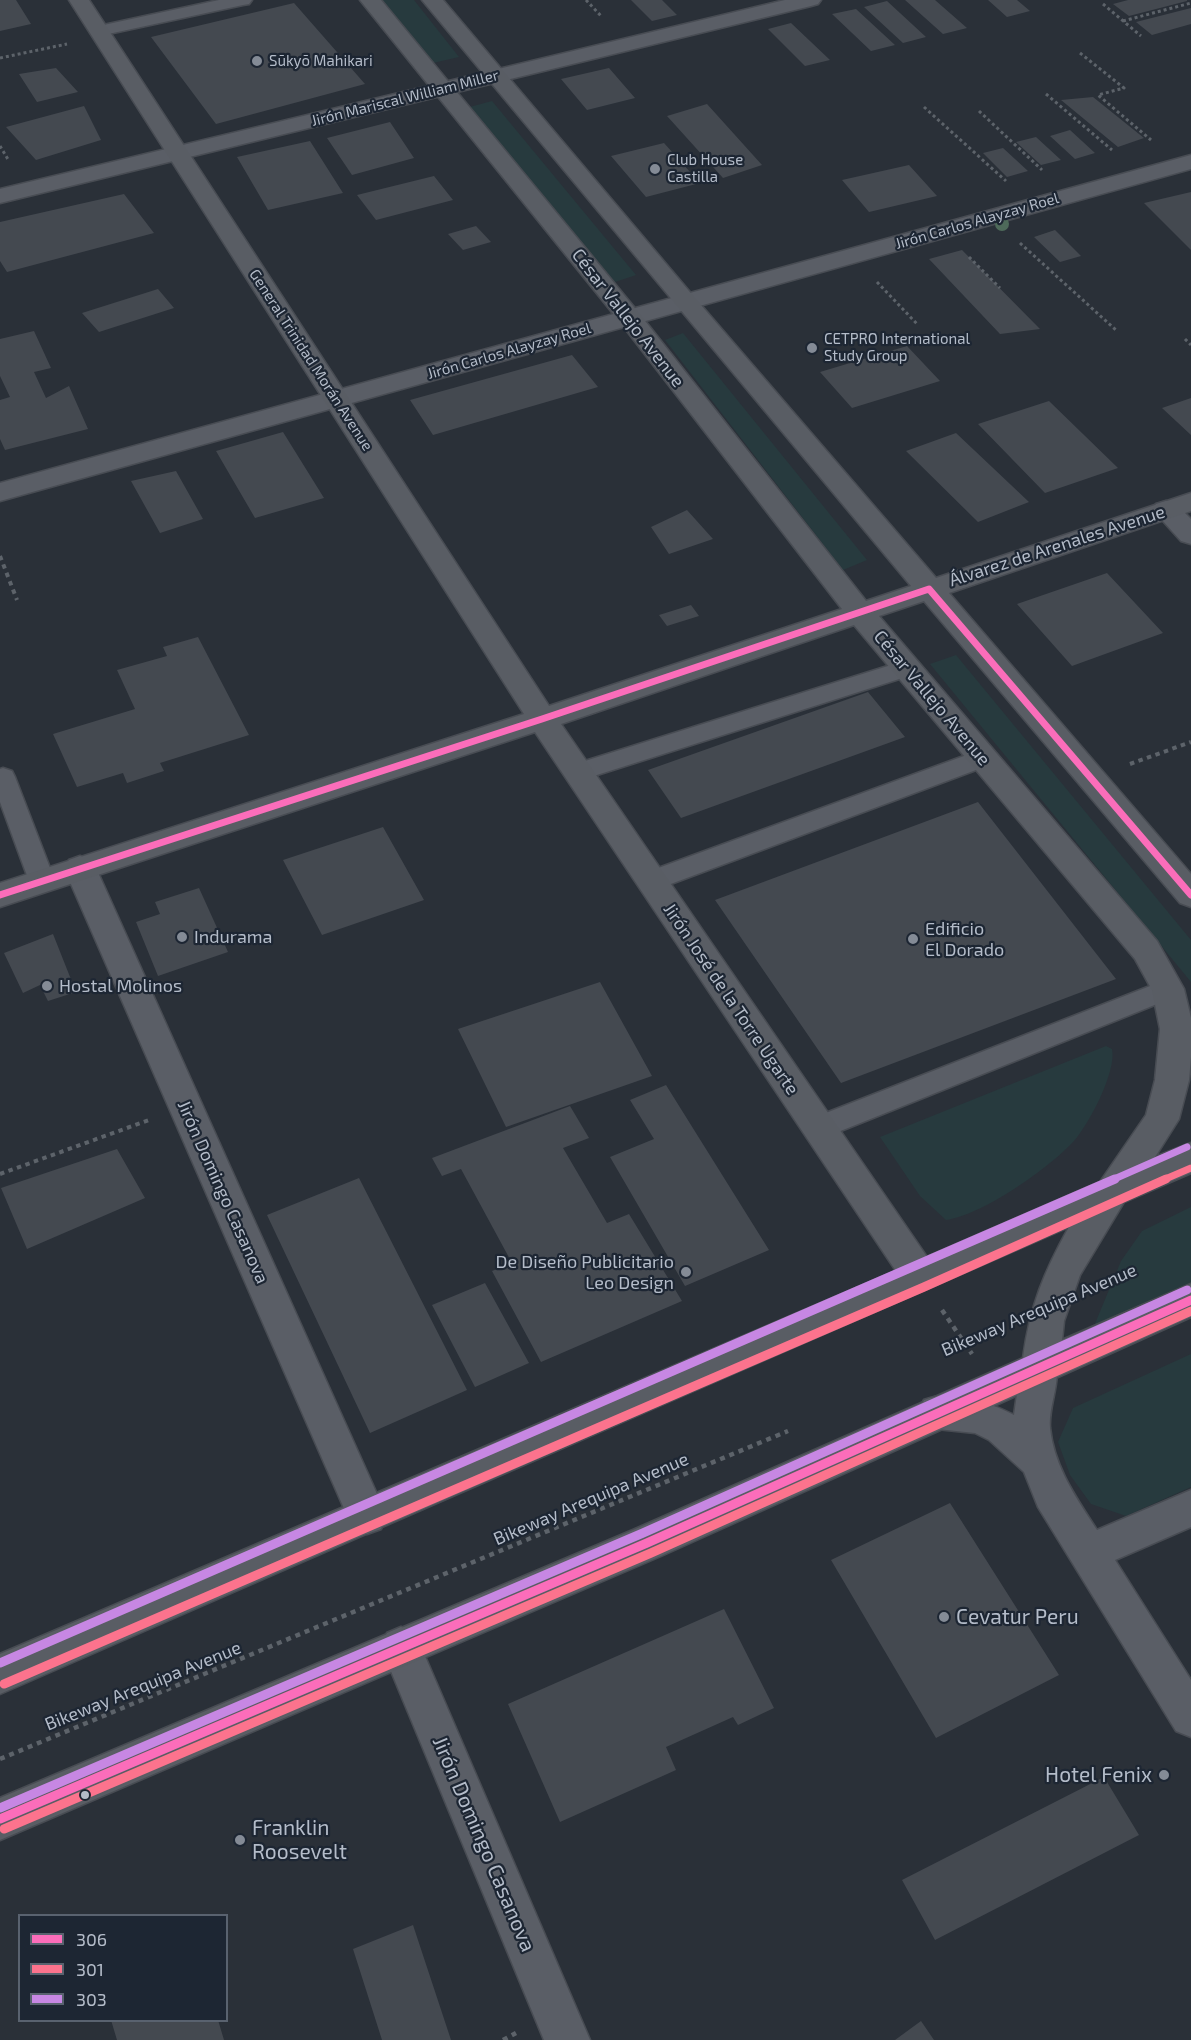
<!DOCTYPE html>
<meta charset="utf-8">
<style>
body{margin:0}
#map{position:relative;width:1191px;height:2040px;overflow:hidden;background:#2a3038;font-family:"Exo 2",sans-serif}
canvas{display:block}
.legend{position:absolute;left:18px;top:1914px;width:210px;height:108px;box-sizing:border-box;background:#1d2633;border:2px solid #59626f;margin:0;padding:8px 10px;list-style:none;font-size:18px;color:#b4bcc9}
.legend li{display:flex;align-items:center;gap:12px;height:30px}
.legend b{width:30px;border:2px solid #59626f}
</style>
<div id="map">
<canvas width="1191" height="2040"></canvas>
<ul class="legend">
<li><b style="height:8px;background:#fb6dba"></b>306</li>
<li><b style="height:8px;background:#fc738d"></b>301</li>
<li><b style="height:8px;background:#c787e3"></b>303</li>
</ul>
</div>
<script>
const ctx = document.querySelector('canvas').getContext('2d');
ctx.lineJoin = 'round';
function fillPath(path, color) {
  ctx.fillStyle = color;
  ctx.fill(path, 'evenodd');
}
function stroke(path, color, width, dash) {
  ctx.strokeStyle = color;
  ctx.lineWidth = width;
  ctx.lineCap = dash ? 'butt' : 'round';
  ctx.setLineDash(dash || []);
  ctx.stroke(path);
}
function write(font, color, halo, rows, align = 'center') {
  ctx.font = font + ' "Exo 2",sans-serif';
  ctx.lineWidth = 4.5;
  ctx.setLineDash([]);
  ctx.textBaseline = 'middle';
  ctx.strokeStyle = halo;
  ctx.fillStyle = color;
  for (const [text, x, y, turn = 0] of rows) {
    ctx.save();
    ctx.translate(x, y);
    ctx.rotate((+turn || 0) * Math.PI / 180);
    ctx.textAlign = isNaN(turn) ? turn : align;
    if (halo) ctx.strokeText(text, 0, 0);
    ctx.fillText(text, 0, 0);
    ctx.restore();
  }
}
const green = new Path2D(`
 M381,0H414L459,57L433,63Z
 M492,101L636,275L609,284L466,108Z
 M683,333L867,560L843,570L665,340Z
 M956,655L1191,940V982L930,664Z
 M1106,1046L1112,1049C1117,1071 1089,1124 1074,1141C1049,1168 983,1215 946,1220L920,1196L880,1137Z
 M1191,1207V1283L1094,1326L1121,1261L1142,1231Z
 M1191,1354V1487L1126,1516L1091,1504L1070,1475L1058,1442L1073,1408Z`);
const building = new Path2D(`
 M0,0H16L31,24L0,31Z
 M631,0H662L677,15L652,21Z
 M905,0H935L967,28L943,34Z
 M988,0H1017L1030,11L1007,17Z
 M1128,0H1187V1L1129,16L1113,4Z
 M887,1L926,37L903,43L864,7Z
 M294,3L365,84L216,124L151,37Z
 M1191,8V24L1152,35L1136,22Z
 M856,9L895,45L871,51L832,14Z
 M791,23L830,60L805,66L768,29Z
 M56,68L78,92L37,102L19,74Z
 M609,68L635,98L587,110L561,79Z
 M1093,97L1144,138L1118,147L1061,100Z
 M707,104L762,165L723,178L667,116Z
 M84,106L101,140L36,160L6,127Z
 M390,122L414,158L352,175L327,138Z
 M1070,130L1095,153L1075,159L1050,136Z
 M1036,137L1061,160L1041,165L1016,142Z
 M310,141L343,193L268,210L237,157Z
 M664,143L700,183L646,197L611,156Z
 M1003,148L1028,171L1007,177L983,153Z
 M909,165L937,196L869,212L842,180Z
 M434,176L453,200L376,220L357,195Z
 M1191,192V250L1144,203Z
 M124,194L154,233L7,272L0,261V222Z
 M476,226L491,242L463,250L448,234Z
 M1055,230L1081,256L1060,262L1034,237Z
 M962,250L1040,329L1000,334L929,259Z
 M158,289L174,308L99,332L82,313Z
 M34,331L51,368L34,372L46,398L69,386L88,429L5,450L0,439V400L10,397L0,376V339Z
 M907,346L940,381L852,408L820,372Z
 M572,355L598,387L433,435L410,400Z
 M1191,398V435L1162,408Z
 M1049,401L1118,468L1045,493L978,424Z
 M283,432L324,498L255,518L216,451Z
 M956,433L1029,502L978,522L906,451Z
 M176,471L203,519L160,533L131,481Z
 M687,510L713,539L669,554L651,527Z
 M1107,573L1163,633L1072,666L1017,604Z
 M691,605L699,616L667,626L659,615Z
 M198,637L249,735L160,763L164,771L127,783L123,773L77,787L53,734L135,709L117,670L167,656L163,647Z
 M868,692L905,737L681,818L648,770Z
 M978,802L1116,979L841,1083L715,900Z
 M383,827L424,900L322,935L283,860Z
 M199,888L228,952L158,976L136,922L160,914L155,902Z
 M53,934L76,992L48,1001L40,985L23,993L4,953Z
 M600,982L652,1076L506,1127L458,1029Z
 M666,1085L769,1250L685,1286L610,1157L654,1139L630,1100Z
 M570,1106L589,1138L563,1148L607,1223L629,1214L682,1301L541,1362L492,1271L512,1263L461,1169L442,1176L432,1158Z
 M117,1149L145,1198L27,1249L1,1188Z
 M359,1178L467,1390L370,1433L267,1215Z
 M485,1283L529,1363L475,1387L432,1305Z
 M950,1503L1059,1675L936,1738L831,1560Z
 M724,1609L774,1708L738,1725L733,1717L666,1747L676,1770L560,1822L508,1704Z
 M1104,1777L1139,1835L935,1940L902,1880Z
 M413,1925L451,2040H382L353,1949Z
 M111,2020H218L224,2040H117Z
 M921,2021L934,2040H895Z`);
const pathFar2 = new Path2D(`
 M586,0L602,17
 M1103,4L1141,36
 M1123,21L1191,3
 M1080,53L1124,88L1098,95L1151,140
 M0,58L67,44
 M1046,94L1112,150
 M924,107L1006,181
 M979,111L1042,170
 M0,146L9,161
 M1020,243L1117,331
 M969,257L1000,288
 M877,282L918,325
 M1185,339L1191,345`);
const pathFar1 = new Path2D(`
 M0,556L17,600
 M1130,764L1191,742
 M0,1174L149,1120`);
const path = new Path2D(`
 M942,1310L972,1354
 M0,1759L788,1431
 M503,2040L516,2033`);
const lane = new Path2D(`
 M219,0H252L249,4L243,5L99,36L93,35L90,31L93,27L99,26Z
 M907,660L915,662L919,668L915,674L578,781L569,778L566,772L569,766Z
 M983,749L992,752L995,758L992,764L660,888L651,891L642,888L638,881L642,874Z
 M3,768L12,771L15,777L55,881L51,888L42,891L33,888L29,881L0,802V769Z
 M1168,979L1177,982L1181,989L1177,996L828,1136L818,1139L808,1136L804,1128L808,1120Z`);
const street = new Path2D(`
 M785,0H821L818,4L811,6L0,203V189Z
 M1191,155V169L0,501V483Z
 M1166,501L1176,504L1191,519V544L1181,541L1153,510L1156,504Z
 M80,856L91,860L96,868L381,1503L386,1516L381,1529L367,1534L353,1529L64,868L69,860Z
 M1040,1350L1053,1354C1064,1378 1048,1403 1050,1428C1054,1467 1077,1499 1097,1530L1191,1490V1527L1115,1560L1191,1680V1737L1176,1731L1038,1507L1024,1472L989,1440L975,1433L937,1429L924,1424L918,1412L924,1400C953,1389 987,1402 1014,1415L1021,1366L1027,1354Z
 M401,1627L415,1633L590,2040H544L381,1647L387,1633Z`);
const secondary = new Path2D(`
 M69,0H89L549,706L842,609L620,322L360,0H381L638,312L866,601L911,586L422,0H443L694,297L936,578L1191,493V511L949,593L1191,874V907L1180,903L924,601L879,616L1157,941L1184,989L1191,1018V1057L1189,1080L1179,1119L1155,1157L1191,1143V1173L1124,1202L1080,1275L1064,1321L1062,1340L1191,1284V1317L661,1556L0,1840V1798L633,1530L1023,1358C1030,1306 1044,1272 1069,1227L0,1694V1654L896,1271L535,732L0,907V883L524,714ZM854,625L1135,959L1152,990L1160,1029L1155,1080L1146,1115L1100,1182L927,1257L561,724Z`);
const bus1Far1 = new Path2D(`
 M0,895L542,719L929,589L1191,895`);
const bus1 = new Path2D(`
 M0,1819L647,1543L1191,1300`);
const bus2Far1 = new Path2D(`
 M1163,1180L1191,1168`);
const bus2 = new Path2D(`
 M4,1684L924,1287L1166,1179
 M4,1829L651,1553L1191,1311`);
const bus3Far1 = new Path2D(`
 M1112,1180L1187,1147`);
const bus3 = new Path2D(`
 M0,1663L1115,1179
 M0,1808L643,1533L1187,1290`);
const trees = [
 [1002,224]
];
const markers = [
 [257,61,6,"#848b96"],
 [655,169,6,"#848b96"],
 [812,348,6,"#848b96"],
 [182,937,6,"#848b96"],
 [913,939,6,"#848b96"],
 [47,986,6,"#848b96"],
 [686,1272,6,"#848b96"],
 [944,1617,6,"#848b96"],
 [1164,1775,6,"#848b96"],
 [85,1795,5,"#b4bcc9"],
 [240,1840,6,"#848b96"]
];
const farPoinames = [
 ["Sūkyō Mahikari",269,61],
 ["Club House",667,160],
 ["Castilla",667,177],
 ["CETPRO International",824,339],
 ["Study Group",824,356]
];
const farStreetnames = [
 ["Jirón Mariscal William Miller",405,98,-14],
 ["Jirón Carlos Alayzay Roel",977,221,-16],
 ["Jirón Carlos Alayzay Roel",509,351,-16],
 ["General Trinidad Morán Avenue",311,360,57]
];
const streetNames = [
 ["César Vallejo Avenue",628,318,52],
 ["Álvarez de Arenales Avenue",1057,546,-18],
 ["César Vallejo Avenue",932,698,50],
 ["Jirón José de la Torre Ugarte",731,999,56],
 ["Jirón Domingo Casanova",223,1192,66],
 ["Bikeway Arequipa Avenue",1039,1310,-23],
 ["Bikeway Arequipa Avenue",591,1499,-23],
 ["Bikeway Arequipa Avenue",143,1686,-22]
];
const poiNames = [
 ["Edificio",925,929],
 ["El Dorado",925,950],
 ["Indurama",194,937],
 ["Hostal Molinos",59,986],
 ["De Diseño Publicitario",674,1262,"right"],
 ["Leo Design",674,1283,"right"]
];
const nearPoinames = [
 ["Cevatur Peru",956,1617],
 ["Hotel Fenix",1152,1775,"right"],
 ["Franklin",252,1828],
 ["Roosevelt",252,1852]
];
const nearStreetnames = [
 ["Jirón Domingo Casanova",484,1844,67]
];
fillPath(green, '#273a3e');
fillPath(building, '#444950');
stroke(lane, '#484c53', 3);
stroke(street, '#484c53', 3);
stroke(secondary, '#484c53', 3);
stroke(pathFar2, '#5d636a', 3, [3, 3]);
stroke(pathFar1, '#5d636a', 4, [4.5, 4.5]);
stroke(path, '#5d636a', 4.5, [5, 5]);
fillPath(lane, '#5a5e66');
fillPath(street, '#5a5e66');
fillPath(secondary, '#595d64');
stroke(bus1Far1, '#fb6dba', 7);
stroke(bus1, '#fb6dba', 9);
stroke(bus2Far1, '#fc738d', 7);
stroke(bus2, '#fc738d', 9);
stroke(bus3Far1, '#c787e3', 7);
stroke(bus3, '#c787e3', 9);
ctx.fillStyle = '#4e6a5a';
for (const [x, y] of trees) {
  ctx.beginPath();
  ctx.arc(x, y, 7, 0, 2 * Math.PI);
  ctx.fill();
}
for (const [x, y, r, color] of markers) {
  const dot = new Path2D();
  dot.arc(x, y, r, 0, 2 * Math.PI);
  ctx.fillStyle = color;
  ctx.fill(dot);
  stroke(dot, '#1d2633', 2);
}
write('15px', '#b4bcc9', '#1d2633', farPoinames, 'left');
write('15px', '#b4bcc9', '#1d2633', farStreetnames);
write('18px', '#b4bcc9', '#1d2633', streetNames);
write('18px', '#b4bcc9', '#1d2633', poiNames, 'left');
write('21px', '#b4bcc9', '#1d2633', nearPoinames, 'left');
write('21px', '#b4bcc9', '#1d2633', nearStreetnames);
</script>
